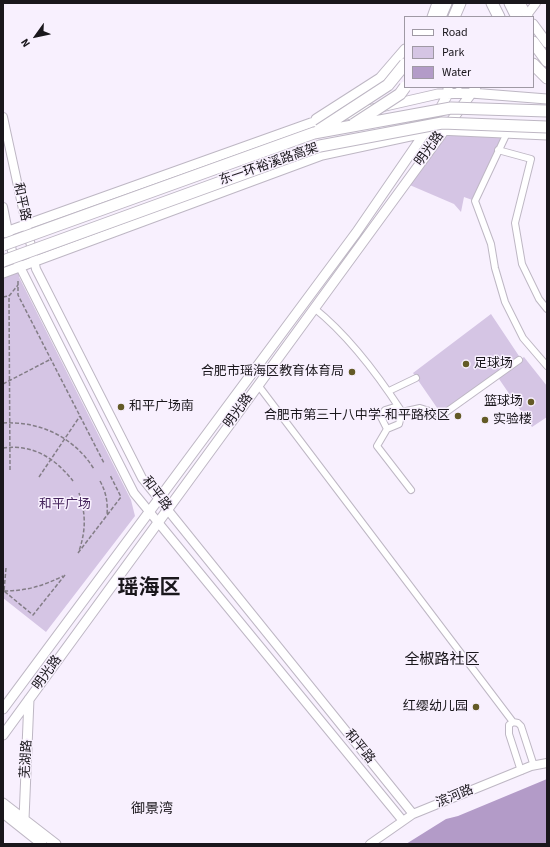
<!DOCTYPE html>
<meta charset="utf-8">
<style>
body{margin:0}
#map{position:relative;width:550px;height:847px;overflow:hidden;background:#f8f0fe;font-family:"Source Sans 3",sans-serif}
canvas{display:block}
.frame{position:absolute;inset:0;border:4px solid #1a171c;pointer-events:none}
.legend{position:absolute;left:404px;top:16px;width:130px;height:72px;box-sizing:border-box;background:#f8f0fe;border:1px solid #9f99a4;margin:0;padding:5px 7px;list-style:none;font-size:12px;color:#1a171c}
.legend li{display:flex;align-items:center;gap:8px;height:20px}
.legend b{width:20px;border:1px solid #9f99a4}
.north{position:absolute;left:16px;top:16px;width:40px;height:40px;-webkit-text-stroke:3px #f8f0fe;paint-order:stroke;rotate:237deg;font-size:11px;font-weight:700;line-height:16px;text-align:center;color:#1a171c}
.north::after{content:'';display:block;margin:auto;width:14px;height:18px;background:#1a171c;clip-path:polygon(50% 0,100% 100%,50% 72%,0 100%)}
</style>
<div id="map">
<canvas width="550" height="847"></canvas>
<div class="frame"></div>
<ul class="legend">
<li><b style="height:5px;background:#fff"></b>Road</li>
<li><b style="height:11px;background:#d5c5e4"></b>Park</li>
<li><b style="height:11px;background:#b39bc8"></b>Water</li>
</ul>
<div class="north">N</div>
</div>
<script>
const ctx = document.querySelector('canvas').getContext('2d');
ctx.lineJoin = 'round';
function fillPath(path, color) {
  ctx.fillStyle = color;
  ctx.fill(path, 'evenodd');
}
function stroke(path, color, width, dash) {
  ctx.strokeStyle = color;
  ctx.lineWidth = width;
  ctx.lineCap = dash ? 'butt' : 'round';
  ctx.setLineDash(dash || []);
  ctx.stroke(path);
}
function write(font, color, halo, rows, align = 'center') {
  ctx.font = font + ' "Source Sans 3","Noto Sans SC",sans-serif';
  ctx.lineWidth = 3;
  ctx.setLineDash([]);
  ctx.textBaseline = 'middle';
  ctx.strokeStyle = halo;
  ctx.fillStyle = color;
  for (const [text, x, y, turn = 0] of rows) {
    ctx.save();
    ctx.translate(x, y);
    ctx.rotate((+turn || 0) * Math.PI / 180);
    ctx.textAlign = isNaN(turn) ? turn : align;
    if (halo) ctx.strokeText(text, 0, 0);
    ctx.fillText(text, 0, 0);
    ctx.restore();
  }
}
const green = new Path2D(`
 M444,130L507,133L475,201L464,197L461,212L454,204L405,183Z
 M20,267L19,277L131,500L135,516L46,632L3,598V273Z
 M491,314L519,356L442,415L413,373Z
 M524,357L547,386V417L532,427L497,376Z`);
const water = new Path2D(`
 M547,779V844H406L446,819L458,816Z`);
const path = new Path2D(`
 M18,281V295L104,463
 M3,297L9,296
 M3,384L51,359
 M3,423C40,421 74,437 94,469
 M3,448C33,444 55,458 73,481
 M10,470L9,296L18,285
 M39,477L80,416
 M100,481C106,492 108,502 107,515
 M79,493C86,514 86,530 79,551
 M78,553L121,497L110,475
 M6,568L4,591L33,615L65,575
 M4,591C26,591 43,586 63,576`);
const lane = new Path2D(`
 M455,91L461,87
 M410,125L420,117`);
const street = new Path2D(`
 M507,133L475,201L491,244L495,268L505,302L523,338L547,366
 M498,150L531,159L515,223L522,264L539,299L547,309
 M314,308C349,336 378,375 402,412L420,408L442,415L519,360
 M258,385L513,722
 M389,391L416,378
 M398,406L385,410L381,417L387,429L377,446L411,490
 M387,429L399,424L402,412
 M521,771L509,734V725L513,722L518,723L521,726L534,766`);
const secondary = new Path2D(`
 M527,15L536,3
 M3,117L36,269L142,478L413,814
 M3,207L12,251L134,493L403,821
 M370,844L413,814L531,766L547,763`);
const primary = new Path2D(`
 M520,3L528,17
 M432,17L437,3
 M533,24L547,43
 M316,119L380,78L405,49
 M3,233L311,123L438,94L471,93L547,99
 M3,273L322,155L438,130L547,135
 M3,709L356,233L435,118L448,94V87
 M3,735L476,87
 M3,803L56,844
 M3,813L42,844
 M24,819L29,699`);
const highway = new Path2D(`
 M492,3L499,17
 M510,3L517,17
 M440,17L446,3
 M454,17L460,3
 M533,42L547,61
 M533,64L547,78`);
const highwayBridge = new Path2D(`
 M354,124L400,94L405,87
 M319,130L388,85L405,64
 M3,245L314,133L451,108L547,111
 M3,261L320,146L442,123L547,127`);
const markers = [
 [466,364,4,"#635a26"],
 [352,372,4,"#635a26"],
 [531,402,4,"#635a26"],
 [121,407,4,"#635a26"],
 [458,416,4,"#635a26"],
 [485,420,4,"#635a26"],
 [476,707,4,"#635a26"]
];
const streetNames = [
 ["明光路",430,149,-54],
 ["东一环裕溪路高架",269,165,-19],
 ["和平路",21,202,78],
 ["明光路",239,411,-54],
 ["和平路",156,494,53],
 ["明光路",48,673,-54],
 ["和平路",359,747,51],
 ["芜湖路",27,759,-87],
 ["滨河路",455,797,-22]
];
const poiNames = [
 ["足球场",474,364,"left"],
 ["合肥市瑶海区教育体育局",344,372],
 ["篮球场",523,402],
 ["和平广场南",129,407,"left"],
 ["合肥市第三十八中学-和平路校区",450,416],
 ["实验楼",493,420,"left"],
 ["红缨幼儿园",468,707]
];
const parkNames = [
 ["和平广场",65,505]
];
const neighbourhoodNames = [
 ["御景湾",152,810]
];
const quarterNames = [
 ["全椒路社区",442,661]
];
const townNames = [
 ["瑶海区",149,589]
];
fillPath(green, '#d5c5e4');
fillPath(water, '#b39bc8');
stroke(lane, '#beb7c4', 5);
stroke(street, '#beb7c4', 8);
stroke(secondary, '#beb7c4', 10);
stroke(primary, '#beb7c4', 11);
stroke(highway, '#beb7c4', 13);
stroke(path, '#837d86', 1.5, [4, 2]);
stroke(lane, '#fff', 3);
stroke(street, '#fff', 6);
stroke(secondary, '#fff', 8);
stroke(primary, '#fff', 9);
stroke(highway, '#fff', 11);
stroke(highwayBridge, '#beb7c4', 13, []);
stroke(highwayBridge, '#fff', 11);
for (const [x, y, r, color] of markers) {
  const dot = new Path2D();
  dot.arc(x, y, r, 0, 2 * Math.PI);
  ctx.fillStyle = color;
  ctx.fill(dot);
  stroke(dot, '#f8f0fe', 1.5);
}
write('13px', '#1a171c', '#f8f0fe', streetNames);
write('13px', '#1a171c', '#f8f0fe', poiNames, 'right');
write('13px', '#46255d', '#f8f0fe', parkNames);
write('14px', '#1a171c', '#f8f0fe', neighbourhoodNames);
write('15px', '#1a171c', '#f8f0fe', quarterNames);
write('bold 21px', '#1a171c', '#f8f0fe', townNames);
</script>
